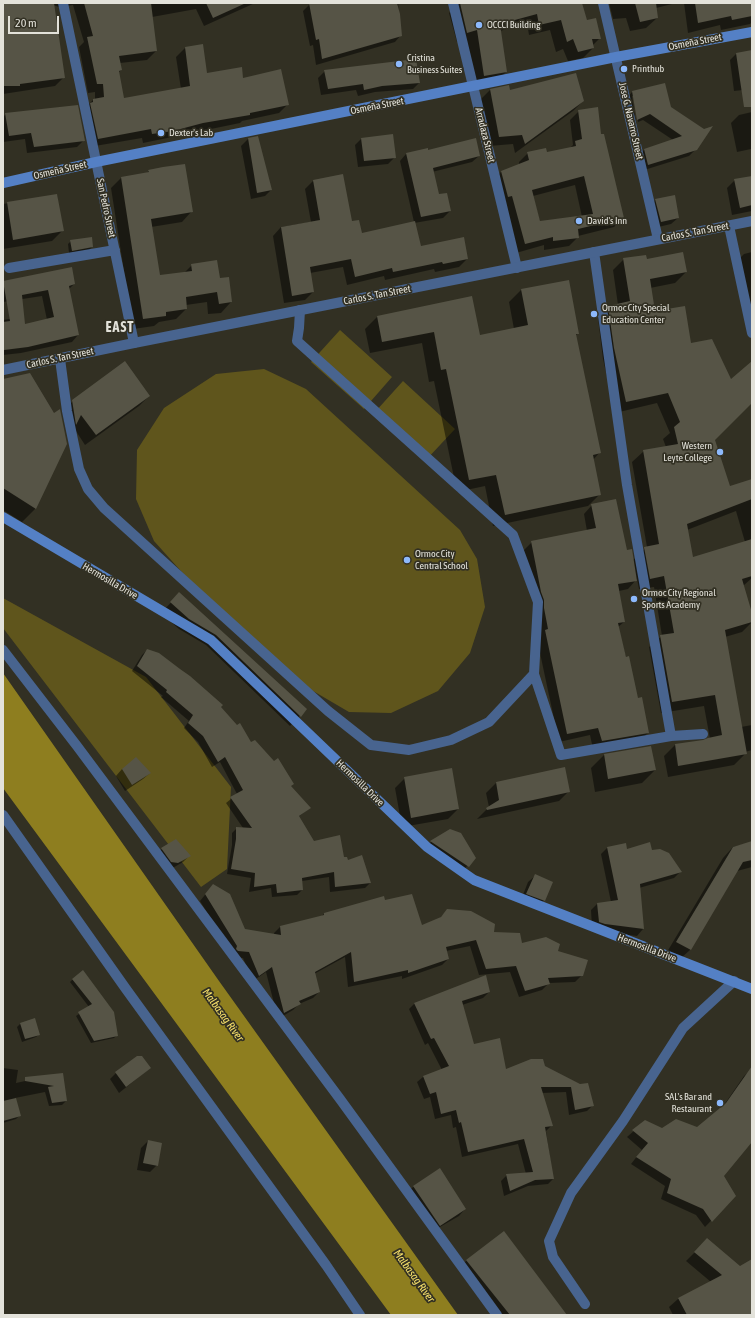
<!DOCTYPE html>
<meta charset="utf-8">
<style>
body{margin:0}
#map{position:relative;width:755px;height:1318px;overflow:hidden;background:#323023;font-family:"Asap Condensed",sans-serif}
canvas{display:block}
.frame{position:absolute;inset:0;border:4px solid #e3e2da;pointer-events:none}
.scale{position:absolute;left:8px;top:16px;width:51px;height:18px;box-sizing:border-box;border:2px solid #e3e2da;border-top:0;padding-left:5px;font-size:12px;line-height:14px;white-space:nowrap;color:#e3e2da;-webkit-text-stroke:3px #323023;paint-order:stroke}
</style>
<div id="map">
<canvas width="755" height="1318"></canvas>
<div class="frame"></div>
<div class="scale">20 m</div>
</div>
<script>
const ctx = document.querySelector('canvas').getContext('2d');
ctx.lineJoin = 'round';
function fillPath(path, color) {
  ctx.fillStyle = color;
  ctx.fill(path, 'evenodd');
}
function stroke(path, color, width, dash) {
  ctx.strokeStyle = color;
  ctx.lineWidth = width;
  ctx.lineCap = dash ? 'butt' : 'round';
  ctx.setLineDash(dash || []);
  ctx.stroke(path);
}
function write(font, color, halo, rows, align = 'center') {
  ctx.font = font + ' "Asap Condensed",sans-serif';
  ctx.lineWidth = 3.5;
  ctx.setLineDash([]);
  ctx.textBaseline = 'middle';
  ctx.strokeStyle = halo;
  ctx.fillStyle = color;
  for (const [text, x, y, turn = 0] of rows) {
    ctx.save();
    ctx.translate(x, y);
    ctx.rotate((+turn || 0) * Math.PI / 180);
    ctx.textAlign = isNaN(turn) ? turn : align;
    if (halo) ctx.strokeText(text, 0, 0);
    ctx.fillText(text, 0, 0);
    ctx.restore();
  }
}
const green = new Path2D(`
 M340,330L392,377L364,409L311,362Z
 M264,369L306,389L460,530L477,559L485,607L470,653L438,691L391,713L349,712L308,688L189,580L154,541L136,499L137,450L164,408L216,374Z
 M403,381L455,429L426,460L375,412Z
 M3,598L146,677L231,787L227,869L201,887L3,628Z`);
const water = new Path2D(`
 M3,673L219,981L458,1315H391L3,788Z`);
const shadow = new Path2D(`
 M3,3H255L204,26L196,9L152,17L156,51L147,60L120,63L121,70L118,73L123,99L181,89L176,57L185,48L206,74L243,79L288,104L279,113L242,121L240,123L143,143L142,138L89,147L84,109L93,100L95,99V92L88,93L79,47L84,42L73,5L59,7L53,5L64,77L55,86L3,94Z
 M317,3H398L401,35L395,42L316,65L313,45L310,46L303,11L309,5Z
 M460,3H581L587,21L600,38L592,46L593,48L583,58L568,61L563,49L556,52L550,30L529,35L527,23L500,31L506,72L496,82L474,86L467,40L457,42L449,13Z
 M609,3H676L656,8L657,18L646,28L630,31L626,18L613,19Z
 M684,3H752V22L750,24L721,30L720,25L688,33Z
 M752,51V89L734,91L730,60L736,54Z
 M325,71L419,83L413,89L375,92L358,96L356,90L321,95L318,78Z
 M490,90L509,91L583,101L573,111L515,153L513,144L489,146L480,100Z
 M632,92L670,108L696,149L689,156L641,171L638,156L644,150L673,140L643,120L638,122L634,96H632L636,123L630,126L626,99Z
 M579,111L600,136L623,218L614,227L578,236V237L569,246L544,250V245L516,253L492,181L501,172L519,165V162L528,153H546L569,149L573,145L570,120ZM575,185L582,217L540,222L533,196Z
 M752,112V156L751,149L737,152L731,123L739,115Z
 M6,114L84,140L77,147L27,153L25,139L3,142V117Z
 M257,137L271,190L265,196L251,199L241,146L248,139Z
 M362,138L395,157L388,164L358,167L355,145Z
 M428,151L479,156L472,162L432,172L438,195L450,211L443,218L414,223L420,247L467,259L459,267L435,272L434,269L385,280L384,276L347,285L343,267L310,273L313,292L305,300L284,303L273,236L281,227L311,222L305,189L313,181L361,234L414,222L400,161L406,154Z
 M149,171L192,211L182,222L151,227L159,277L183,274L192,265L219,279L231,302L221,313L208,314L207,302L186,305V309L176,319L159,322L154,326L133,329L111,188L121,178L146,174Z
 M752,177V211L732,215L727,188L735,180Z
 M57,195L62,231L52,241L3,249V204Z
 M656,199L678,218L671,224L654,228L649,206Z
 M71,241L92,247L89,250L69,253L68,244Z
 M752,252V328L738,260L744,254Z
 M624,259L646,260L686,272L675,283L650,288L654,312L731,380L752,362V402L713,440L729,488L752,480V578L743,586L752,616V622L742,632L725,637L741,727L752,725V750L745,752V754L734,765L668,777L664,756L675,745L704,741L710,739L704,706L661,713L649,647L662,636L654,587L639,589L637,579L628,589L619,591L624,622L618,627L637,699L648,733L639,741L593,749L590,735L559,742L537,639L540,636L523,551L532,542L587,531L584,514L592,505L633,560L647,547L632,462L644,451L666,447L663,439L670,433L657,403L615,413L603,359L598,318L609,307L618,305L613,270ZM736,511L745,542L692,559L687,530Z
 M71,268L74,284L69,289L78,335L72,342L21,353L3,355V320L23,317L24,325L47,320L42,296L3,302V282Z
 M521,290L578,333L575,336L600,452L593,460L600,494L588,506L493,526L485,486L457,492L434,381L429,382L422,343L370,353L365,329L377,317L479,336L514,329L509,302Z
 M3,380L66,444L35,509L22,522L3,510Z
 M149,396L139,406L85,445L63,411L73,401Z
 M179,594L306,709L290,726L206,645L179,629L161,613Z
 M147,650L220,707L251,744L310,808L298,817L314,842L343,859L370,883L365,888L330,892L329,877L302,881V890L297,895L272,897L271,888L249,892L251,878L227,874L232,845V833L237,828H243L226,803L237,794L220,762L212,767L198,742L184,728L189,721L161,697L163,696L132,671L142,655Z
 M604,755L655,770L642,783L595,792L591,768Z
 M564,768L569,791L559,801L477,819L489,807L486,793L496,783Z
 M122,769L150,773L143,779L125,791L116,776Z
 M405,778L458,809L448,819L402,827L395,788Z
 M450,831L475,857L461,873L425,848L431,842Z
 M752,842V867L737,871L690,950L680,959L667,952L723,858L733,847Z
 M607,848L627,850L651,852L680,872L674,878L639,888L643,929L637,936L598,931L592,928L591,910L597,904L611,902L601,854Z
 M162,849L189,856L183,862L171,869L155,855Z
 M535,876L544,900L538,907L521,900L528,882Z
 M213,885L244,930L274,935V933L280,927L321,917L324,914L385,901L421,927L439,919L448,910L493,933L522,944L556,952L582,975L575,982L549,983L542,990L519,997L510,972L479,975L470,946L446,951L448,959L442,965L402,979V976L348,987L345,957L314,974L319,992L313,998L299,1004L293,1010L278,1019L266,972L253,981L243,958L232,957L231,952L200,901Z
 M73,979L117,1035L114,1038L91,1043L76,1016L89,1007L70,982Z
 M489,992L483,998L462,1005L473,1045L505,1070L544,1067L580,1085L593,1105L587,1111L569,1115L566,1092L542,1093L552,1125L546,1131L553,1179L548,1184L528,1186L504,1196L501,1181L507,1175L526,1174L518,1144L462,1157L456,1127L453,1128L451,1115L435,1119L430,1097L424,1099L417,1082L423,1077L442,1070L428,1043L425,1045L409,1009L415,1003Z
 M20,1024L39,1034L36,1037L22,1042L17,1027Z
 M3,1068L18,1070L16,1083L48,1076L66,1101L62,1105L49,1106L45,1092L15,1098L20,1115L16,1119L3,1123Z
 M150,1068L119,1093L110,1079L116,1073Z
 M752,1069V1141L723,1176L735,1196L705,1227L696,1215L661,1199L665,1186L631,1164L642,1150L627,1137L645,1121L662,1129L697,1128L722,1108L744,1076Z
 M148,1141L157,1165L150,1172L137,1170L141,1148Z
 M414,1186L465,1209L459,1216L433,1231L407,1193Z
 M698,1249L740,1267L752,1260V1315H673L669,1307L678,1299L711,1282L686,1261Z
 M467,1260L566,1315H494L458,1269Z`);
const building = new Path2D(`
 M3,3H54L65,78L20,84V86H3Z
 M84,3H151L157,51L119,56L122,70L119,71L124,98L190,86L185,47L203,44L207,73L242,67L243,78L281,69L289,105L250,113V115L203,123L173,131L152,134L151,129L98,139L90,103L93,102V99L104,97L103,84H97L87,37L93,36Z
 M206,3H246L213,18Z
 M309,3H397L400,14L402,36L322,59L319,39L316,40Z
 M460,3H582L587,20L596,18L601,39H592L594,48L578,52L573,39L567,42L561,20L539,25L537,14L500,24L507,72L484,76L477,30L467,33Z
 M635,3H656L658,18L640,22Z
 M695,3H752V16L732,20L731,16L698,23Z
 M752,50V107H744L736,53Z
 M416,59L420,83L382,86L364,90L363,84L328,89L324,70Z
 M576,73L584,101L525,144L522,135L499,137L490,89L509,85L510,90Z
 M665,83L671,107L704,129L713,126L697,150L648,165L644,149L682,136L650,114L637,120L632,91Z
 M78,105L85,141L34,147L31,133L9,136L5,113Z
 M598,107L601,134H604L624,218L578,229L579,238L553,241V237L525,244L512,196L508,197L501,171L529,160L527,152L546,148L547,152L576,146L575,141L582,139L578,110ZM584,176L593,214L540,221L532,190Z
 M393,134L396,158L364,161L361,138Z
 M258,136L272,190L257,193L248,138Z
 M476,138L480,156L433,168L439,194L447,193L451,211L421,217L406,153L428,148V150Z
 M185,164L193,212L151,219L160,275L192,271L191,264L217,260L220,278L229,277L232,302L219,304L217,292L186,297L187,309L166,312V316L143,319L121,177L149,172L148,170L163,167Z
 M343,174L352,221L359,220L362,233L415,221L421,246L464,237L468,259L443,264L442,262L393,272L392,268L355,277L351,259L310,267L314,292L292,296L281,227L320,220L313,180Z
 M752,176V205L740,208L734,179Z
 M57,194L64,231L13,240L7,202Z
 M675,195L679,218L661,222L655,199Z
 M92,237L93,247L72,251L70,240Z
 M683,252L687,272L650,279L655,311L685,306L691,343L712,339L731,379L752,361V403L715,440L730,486L752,479V499L687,524L693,557L752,539V576L742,579L752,613V622L725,630L747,754L678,766L675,744L703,740L708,738L722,735L715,695L672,702L660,635L674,633L664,576L650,579L644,547L659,544L643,450L678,444L674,427L680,422L668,393L626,402L614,348L608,306L630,301L623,258L646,255L647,259Z
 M72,267L75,284L69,286L79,335L28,347L4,350L3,322L10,321L3,281ZM48,290L54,317L25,324L22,295Z
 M569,280L579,334H576L601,453L593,455L601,495L505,515L496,475L469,480L446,369L441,370L434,332L382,342L377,316L472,296L480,335L528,325L521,289Z
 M125,361L150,396L96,435L81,415L76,425L72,400Z
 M30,373L54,413L60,409L67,444L36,509L3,488V379Z
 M616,499L627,550L632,549L637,581L618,584L625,622L618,623L626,657L629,656L638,698L642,697L649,733L602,741L598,728L567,734L545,630L548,629L544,608V600L541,592L531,541L596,528L591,504Z
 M179,592L307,709L301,717L216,635L189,619L170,602Z
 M147,649L159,653L180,669L190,676L223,705L221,707L237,725L240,723L251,742L255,740L274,761L278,758L294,784L291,786L311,808L299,816L314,841L340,835L344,857H347L348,860L362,855L371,883L335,887L334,872L302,878L303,890L277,893L276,884L254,887L255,873L231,869L236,839V827L252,828L230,797L243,790L225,757L218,762L203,736L188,723L193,715L166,692L167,690L137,666Z
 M651,746L656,770L608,779L604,754Z
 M136,757L151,773L132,785L122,769Z
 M565,767L570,792L487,810L486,808L499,800L496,782Z
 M452,768L459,809L411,818L404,777Z
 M450,829L461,833L476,858L469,867L430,841Z
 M176,839L191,856L178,863L171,862L161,848Z
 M752,841V860L743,862L691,950L676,942L733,847Z
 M650,842L652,850L660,849L669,853L682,872L640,884L644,929L605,924L599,922L597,903L618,900L607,847L626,843L627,849Z
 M535,874L553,882L545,901L526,894Z
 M213,884L230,894L245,929L281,935L280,926L324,915V913L384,896L385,900L412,894L422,925L441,917L447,909L471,911L495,924L494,932L520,933L522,943L546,937L560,944L558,951L588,960L583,976L548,978L550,984L525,991L516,966L486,969L476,940L446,947L449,959L408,973V970L354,982L351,952L315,972L320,992L299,1001L301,1004L284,1013L272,967L259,976L249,952L238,951L236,949L237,946L205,894Z
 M83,970L114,1012L118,1036L94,1041L78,1012L92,1004L72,979Z
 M486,975L490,992L462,1001L474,1044L500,1038L506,1069L531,1059H543L545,1066L580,1084L588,1083L594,1106L575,1110L571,1087H541L553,1126L545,1127L554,1179L535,1180L510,1191L506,1174L533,1172L524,1139L468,1152L461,1122L459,1123L456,1110L441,1114L436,1092L430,1094L423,1076L449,1066L434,1038L431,1039L414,1003Z
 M35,1018L40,1035L25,1039L20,1023Z
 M137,1056H142L151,1068L126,1087L115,1072Z
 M752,1066V1142L724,1176L736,1196L712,1222L703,1209L667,1193L671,1179L636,1157L648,1143L632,1130L645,1120L662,1128L676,1119L697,1127L726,1103Z
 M63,1073L67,1101L52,1103L48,1087L54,1086L25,1081V1077Z
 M16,1098L21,1116L3,1121V1101Z
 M148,1140L162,1143L158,1166L143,1163Z
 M440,1168L466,1209L440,1226L413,1186Z
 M504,1231L567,1315H510L466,1260Z
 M707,1238L740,1266L752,1259V1315H687L678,1298L722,1275L694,1252Z`);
const service = new Path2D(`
 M729,226L752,333
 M594,252L627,485L671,736
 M300,310L299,328L297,341L513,535L538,602L534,674L561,755L671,736L703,734
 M60,359L67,411L79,469L88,489L104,508L328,711L371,745L409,750L451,740L489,722L534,674
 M585,1304L553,1257L549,1241L571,1193L623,1121L683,1028L734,981`);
const minor = new Path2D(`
 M63,3L134,343
 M453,3L517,268
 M603,3L658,239
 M9,268L115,250
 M3,650L77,746L340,1099L497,1315
 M3,815L126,989L326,1265L360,1315`);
const tertiary = new Path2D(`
 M3,370L134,343L752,221`);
const secondary = new Path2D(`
 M3,183L96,162L616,57L752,32
 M3,517L211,640L427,847L474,880L752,989`);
const markers = [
 [479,25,4,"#8db9fc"],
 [399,64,4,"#8db9fc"],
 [624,69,4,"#8db9fc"],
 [161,133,4,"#8db9fc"],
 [579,221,4,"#8db9fc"],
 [594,314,4,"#8db9fc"],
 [720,452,4,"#8db9fc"],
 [407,560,4,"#8db9fc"],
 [634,599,4,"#8db9fc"],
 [720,1103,4,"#8db9fc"]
];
const poiNames = [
 ["OCCCI Building",487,25],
 ["Cristina",407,58],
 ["Business Suites",407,70],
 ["Printhub",632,69],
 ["Dexter's Lab",169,133],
 ["David's Inn",587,221],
 ["Ormoc City Special",602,308],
 ["Education Center",602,320],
 ["Western",712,446,"right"],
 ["Leyte College",712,458,"right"],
 ["Ormoc City",415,554],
 ["Central School",415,566],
 ["Ormoc City Regional",642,593],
 ["Sports Academy",642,605],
 ["SAL's Bar and",712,1097,"right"],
 ["Restaurant",712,1109,"right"]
];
const streetNames = [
 ["Osmeña Street",695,42,-11],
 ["Osmeña Street",377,106,-11],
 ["Jose G. Navarro Street",631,121,77],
 ["Arradaza Street",485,135,76],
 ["Osmeña Street",60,170,-13],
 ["San Pedro Street",106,208,78],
 ["Carlos S. Tan Street",695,232,-11],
 ["Carlos S. Tan Street",377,295,-11],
 ["Carlos S. Tan Street",60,358,-12],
 ["Hermosilla Drive",110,581,30],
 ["Hermosilla Drive",360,783,44],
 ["Hermosilla Drive",647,948,21]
];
const waterNames = [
 ["Malbasag River",223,1015,54],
 ["Malbasag River",414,1276,54]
];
const districtNames = [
 ["EAST",120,328]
];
fillPath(green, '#5f551c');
fillPath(water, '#8e7e1f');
fillPath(shadow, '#0007');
fillPath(building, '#565446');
stroke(service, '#48648f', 10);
stroke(minor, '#48648f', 10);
stroke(tertiary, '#48648f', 10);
stroke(secondary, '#5480c5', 10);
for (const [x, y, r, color] of markers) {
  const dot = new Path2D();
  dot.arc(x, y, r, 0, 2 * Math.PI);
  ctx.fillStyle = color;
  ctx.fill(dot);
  stroke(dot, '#323023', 1.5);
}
write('10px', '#e3e2da', '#323023', poiNames, 'left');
write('10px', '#e3e2da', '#323023', streetNames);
write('italic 11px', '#f9e36b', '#323023', waterNames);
ctx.letterSpacing = '1px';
write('bold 14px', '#e3e2da', '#323023', districtNames);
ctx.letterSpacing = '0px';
</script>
